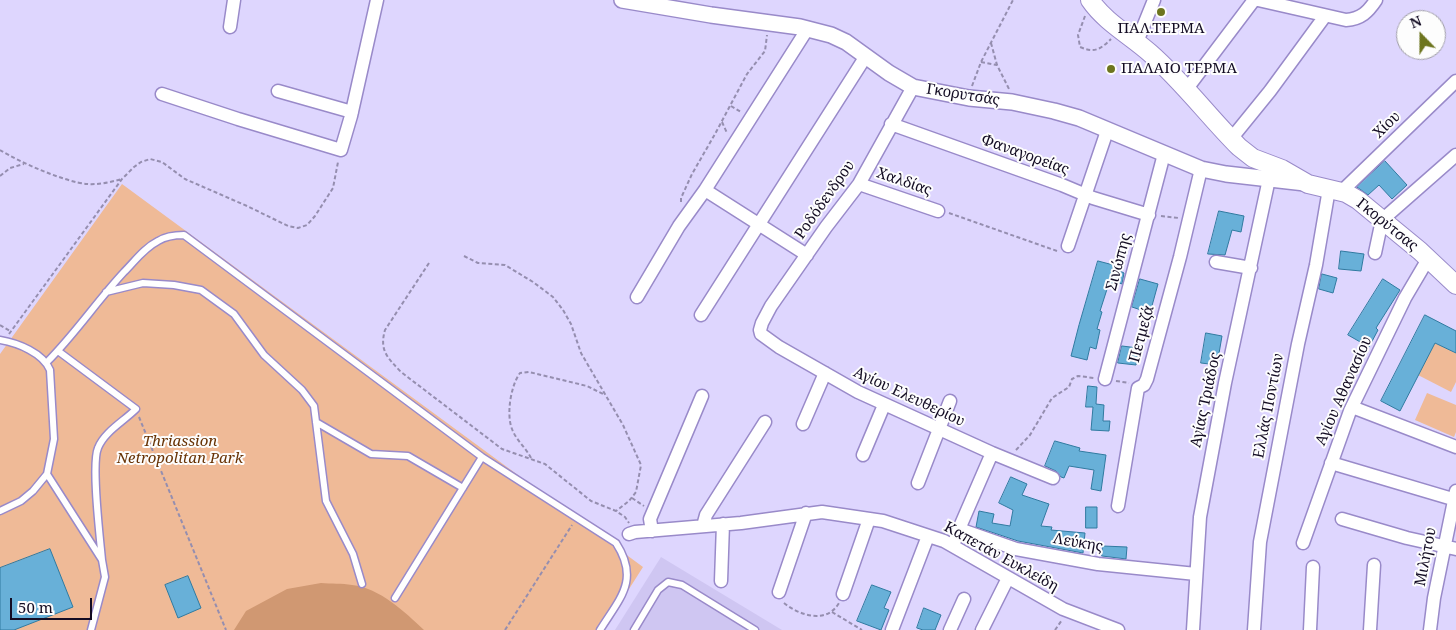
<!DOCTYPE html>
<meta charset="utf-8">
<style>
body{margin:0}
#map{position:relative;width:1456px;height:630px;overflow:hidden;background:#ded6fe;font-family:"Noto Serif",serif}
canvas{display:block}
.north{position:absolute;left:1396px;top:10px;width:50px;height:50px;box-sizing:border-box;background:#fdfdfd;border:1px solid #9f9da6;border-radius:50%;rotate:338deg;font-size:14px;font-weight:700;line-height:20px;text-align:center;color:#130c23}
.north::after{content:'';display:block;margin:auto;width:18px;height:22px;background:#6d751f;clip-path:polygon(50% 0,100% 100%,50% 72%,0 100%)}
.scale{position:absolute;left:10px;top:598px;width:82px;height:22px;box-sizing:border-box;border:2px solid #130c23;border-top:0;padding-left:6px;font-size:15px;line-height:18px;white-space:nowrap;color:#130c23;-webkit-text-stroke:4px #fdfdfd;paint-order:stroke}
</style>
<div id="map">
<canvas width="1456" height="630"></canvas>
<div class="north">N</div>
<div class="scale">50 m</div>
</div>
<script>
const ctx = document.querySelector('canvas').getContext('2d');
ctx.lineJoin = 'round';
function fillPath(path, color) {
  ctx.fillStyle = color;
  ctx.fill(path, 'evenodd');
}
function stroke(path, color, width, dash) {
  ctx.strokeStyle = color;
  ctx.lineWidth = width;
  ctx.lineCap = dash ? 'butt' : 'round';
  ctx.setLineDash(dash || []);
  ctx.stroke(path);
}
function write(font, color, halo, rows, align = 'center') {
  ctx.font = font + ' "Noto Serif",serif';
  ctx.lineWidth = 4;
  ctx.setLineDash([]);
  ctx.textBaseline = 'middle';
  ctx.strokeStyle = halo;
  ctx.fillStyle = color;
  for (const [text, x, y, turn = 0] of rows) {
    ctx.save();
    ctx.translate(x, y);
    ctx.rotate((+turn || 0) * Math.PI / 180);
    ctx.textAlign = isNaN(turn) ? turn : align;
    if (halo) ctx.strokeText(text, 0, 0);
    ctx.fillText(text, 0, 0);
    ctx.restore();
  }
}
const built = new Path2D(`
 M661,557L782,630H615Z`);
const green = new Path2D(`
 M122,184L643,567L603,630H0V354Z
 M1435,343L1456,353V382L1451,392L1418,375Z
 M1427,393L1456,405V432L1454,437L1415,420Z`);
const forest = new Path2D(`
 M321,583C331,584 342,583 352,585C380,588 405,612 424,630H234L246,611L287,589Z`);
const building = new Path2D(`
 M1385,161L1407,185L1392,199L1379,185L1368,195L1357,187Z
 M1219,211L1244,216L1241,232L1232,230L1225,255L1208,254Z
 M1341,251L1364,254L1361,271L1339,269Z
 M1098,261L1121,267L1120,271L1124,273L1122,284L1114,281L1113,284L1109,283L1100,311L1102,312L1097,329L1100,330L1096,349L1090,347L1087,360L1071,356L1079,325Z
 M1322,274L1337,278L1333,293L1319,289Z
 M1140,279L1158,284L1150,313L1132,307Z
 M1383,279L1400,290L1376,328L1378,330L1369,347L1348,335Z
 M1425,315L1456,331V353L1435,343L1400,411L1381,401Z
 M1206,333L1222,336L1217,365L1201,363Z
 M1122,346L1138,348L1136,365L1118,363Z
 M1088,386L1097,387L1096,404L1104,405L1103,421H1110L1109,431L1091,430L1093,407H1086Z
 M1055,441L1080,448L1079,451L1106,455L1101,491L1091,489L1094,470L1069,466L1064,478L1061,477L1056,471L1045,466Z
 M1011,477L1027,484L1022,495L1049,504L1041,526L1052,527L1051,530L1085,533L1083,553L1018,541L976,527L979,511L994,514L992,523L1010,526L1013,510L999,503Z
 M1086,507H1097V528H1086Z
 M1103,546L1127,547L1126,559L1102,556Z
 M50,549L73,607L14,630H0V568Z
 M188,576L201,608L178,618L165,585Z
 M872,585L891,592L884,608L889,610L881,630L857,621Z
 M924,608L941,615L935,630H923L917,628Z`);
const path = new Path2D(`
 M1085,16L1078,35L1080,47C1094,53 1100,50 1111,39
 M991,43L997,65L1009,89
 M981,62L997,65
 M972,86L981,62L1013,0
 M731,106L741,112
 M722,122L727,133
 M0,150C19,162 65,182 87,184C98,185 111,182 122,179
 M0,176L10,168L24,164
 M681,202V198L692,174L715,134L747,74L765,51L767,35
 M949,213L1057,251
 M1161,216L1179,218
 M464,256L478,263L505,265L533,282L553,297L563,310L571,324L581,353L623,425L641,465L636,492L629,501L616,511
 M429,263L385,330C379,351 388,358 401,372L502,449L545,464L591,501L616,511L625,517L629,523
 M0,325L10,331
 M9,334L122,179L134,167L141,162L150,159L162,162L185,179L247,206L288,226L298,228L307,225L315,216L333,188L338,162
 M1116,381L1129,383
 M139,417L226,630
 M1016,450L1030,435L1052,398L1069,387L1072,379L1078,376L1094,378
 M531,458C526,448 516,440 512,429C506,414 511,385 520,373L529,372L587,386L603,394
 M632,498L644,506
 M784,603C800,616 827,624 839,603
 M832,612L862,630
 M505,630L572,525
 M1055,630L1062,620`);
const service = new Path2D(`
 M106,292L143,283L174,285L201,290L234,314L264,355L302,390L314,406L326,501L353,554L362,584
 M0,340C18,343 43,353 50,370L54,439L47,474L33,491L21,501L0,511
 M58,351L136,409C124,421 104,432 98,448C91,464 100,538 102,560
 M47,362C75,334 97,301 124,272C135,261 144,248 158,241C166,236 174,235 184,235L482,457L616,543C640,580 620,598 600,630
 M316,422L371,454L408,456L463,488
 M47,474L102,560L105,577L91,630
 M395,598L482,457
 M634,630L658,590L668,582L682,585L755,630`);
const minor = new Path2D(`
 M1258,0L1346,20C1361,19 1368,12 1376,0
 M230,27L234,0
 M1137,42L1154,0
 M913,87L859,184L826,227L771,306L762,323L760,330L761,334L779,347L858,392L992,453L1053,478
 M1186,90L1254,0
 M278,91L352,112
 M162,94L238,119L341,150L351,116L377,0
 M891,124L1062,185L1093,198L1149,215
 M1231,139L1270,91L1325,16
 M859,184L938,211
 M705,190L807,255
 M1341,192L1456,81
 M1068,246L1107,131
 M1375,253L1382,220L1456,155
 M1216,262L1251,268
 M637,297L679,226L705,190L808,28
 M701,315L866,56
 M1105,379L1164,154
 M1352,407L1456,447
 M803,424L825,373
 M863,455L884,405
 M1331,463L1456,500
 M918,483L950,401
 M1118,506L1138,388L1144,385L1147,379L1180,257L1201,169
 M1342,519L1407,538L1456,549
 M703,526L706,515L765,422
 M959,529L1016,549L1098,564L1196,574
 M652,531L650,519L702,396
 M629,534L635,532L741,523L822,512L883,521L944,541L1063,609L1118,630
 M1303,543L1350,411L1405,298L1428,259
 M953,546L959,529L992,453
 M721,581L723,524
 M779,592L806,513
 M843,594L869,519
 M892,630L928,536
 M950,630L964,599
 M982,630L1008,578
 M1193,630L1200,517L1225,383L1269,179
 M1254,630L1260,542L1298,344L1316,265L1329,189
 M1310,630L1313,567
 M1370,630L1374,565
 M1430,630L1434,598L1456,491`);
const tertiary = new Path2D(`
 M622,0L711,15L800,27L831,35L846,42L889,73L913,87L969,98L1012,102L1054,111L1079,118L1201,169L1226,174L1305,183`);
const secondary = new Path2D(`
 M1090,0C1105,22 1131,36 1150,53C1183,82 1209,117 1239,147L1253,158L1282,169L1308,184L1346,193L1358,200L1420,251L1456,285`);
const markers = [
 [1161,12,5,"#6d751f"],
 [1111,69,5,"#6d751f"]
];
const poiNames = [
 ["ΠΑΛ.ΤΕΡΜΑ",1161,29],
 ["ΠΑΛΑΙΟ ΤΕΡΜΑ",1121,69,"left"]
];
const streetNames = [
 ["Γκορυτσάς",963,95,9],
 ["Χίου",1387,125,-44],
 ["Φαναγορείας",1025,155,20],
 ["Χαλδίας",904,182,19],
 ["Ροδόδενδρου",825,200,-55],
 ["Γκορύτσας",1387,225,39],
 ["Σινώπης",1119,262,-75],
 ["Πετμεζά",1142,334,-75],
 ["Αγίου Αθανασίου",1344,391,-66],
 ["Αγίου Ελευθερίου",909,397,25],
 ["Αγίας Τριάδος",1206,400,-78],
 ["Ελλάς Ποντίων",1269,406,-79],
 ["Λεύκης",1078,543,10],
 ["Καπετάν Ευκλείδη",1001,557,29],
 ["Μιλήτου",1426,557,-79]
];
const parkNames = [
 ["Thriassion",180,442],
 ["Netropolitan Park",180,459]
];
fillPath(built, '#cfc6f2');
fillPath(green, '#efba97');
fillPath(forest, '#d09872');
fillPath(building, '#68b0d8');
stroke(building, '#307aa0', 1);
stroke(service, '#998ac9', 9);
stroke(minor, '#998ac9', 15);
stroke(tertiary, '#998ac9', 18);
stroke(secondary, '#998ac9', 20);
stroke(path, '#958eaf', 2, [4, 2.5]);
stroke(service, '#fff', 6);
stroke(minor, '#fff', 12);
stroke(tertiary, '#fff', 15);
stroke(secondary, '#fff', 18);
for (const [x, y, r, color] of markers) {
  const dot = new Path2D();
  dot.arc(x, y, r, 0, 2 * Math.PI);
  ctx.fillStyle = color;
  ctx.fill(dot);
  stroke(dot, '#fdfdfd', 2);
}
write('15px', '#130c23', '#fdfdfd', poiNames);
write('15px', '#130c23', '#fdfdfd', streetNames);
write('italic 15px', '#683305', '#fdfdfd', parkNames);
</script>
